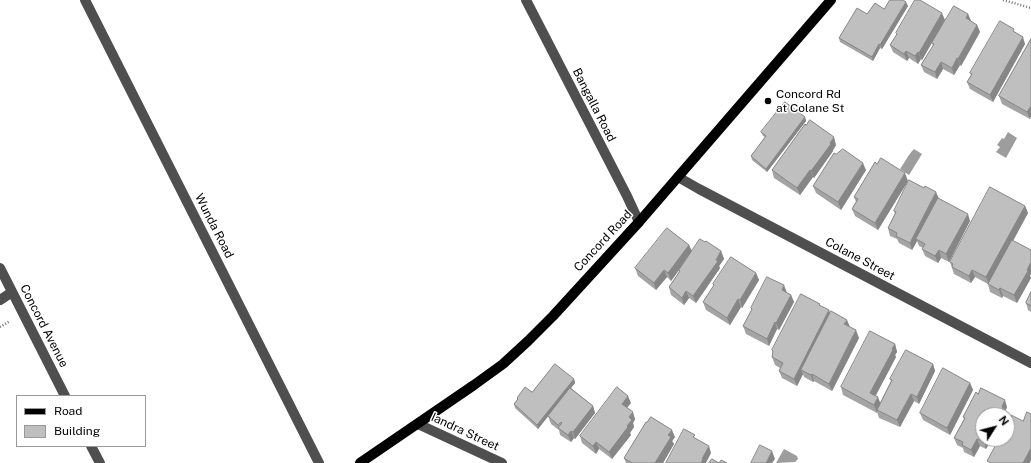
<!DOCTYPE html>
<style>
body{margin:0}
#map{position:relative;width:1031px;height:463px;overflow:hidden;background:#fff;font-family:"Public Sans",sans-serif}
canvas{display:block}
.legend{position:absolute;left:16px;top:395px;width:130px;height:52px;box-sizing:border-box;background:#fff;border:1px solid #999;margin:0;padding:5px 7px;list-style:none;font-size:12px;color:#000}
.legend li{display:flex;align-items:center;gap:8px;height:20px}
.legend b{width:20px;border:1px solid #999}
.north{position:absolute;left:975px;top:407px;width:40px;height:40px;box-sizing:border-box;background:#fff;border:1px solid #999;border-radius:50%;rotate:54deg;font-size:11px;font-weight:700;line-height:16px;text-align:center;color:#000}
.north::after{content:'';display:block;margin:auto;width:14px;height:18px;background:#000;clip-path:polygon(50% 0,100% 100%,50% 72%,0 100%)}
</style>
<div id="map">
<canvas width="1031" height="463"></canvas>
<ul class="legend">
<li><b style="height:5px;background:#000"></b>Road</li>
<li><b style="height:11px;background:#bfbfbf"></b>Building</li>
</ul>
<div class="north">N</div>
</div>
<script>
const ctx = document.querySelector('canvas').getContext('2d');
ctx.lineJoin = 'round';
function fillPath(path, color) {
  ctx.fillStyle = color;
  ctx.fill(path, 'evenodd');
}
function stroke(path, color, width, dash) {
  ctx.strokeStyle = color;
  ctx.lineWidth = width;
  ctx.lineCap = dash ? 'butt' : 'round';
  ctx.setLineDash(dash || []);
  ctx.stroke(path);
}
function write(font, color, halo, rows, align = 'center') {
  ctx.font = font + ' "Public Sans",sans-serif';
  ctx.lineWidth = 3;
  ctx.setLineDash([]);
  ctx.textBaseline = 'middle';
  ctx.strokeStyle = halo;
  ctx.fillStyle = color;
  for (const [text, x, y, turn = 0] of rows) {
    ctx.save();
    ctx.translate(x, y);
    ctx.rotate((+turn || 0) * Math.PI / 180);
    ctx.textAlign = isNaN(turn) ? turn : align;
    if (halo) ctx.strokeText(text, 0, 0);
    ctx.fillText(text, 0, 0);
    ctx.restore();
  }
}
const water = new Path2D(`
 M1008,132L1017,138L1006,158L996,152L1000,147L997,145L1002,138L1004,139Z
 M914,149L922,154L909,175L900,169C905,162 908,155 914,149Z
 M784,449L797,456L798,459L795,462L776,463Z`);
const path = new Path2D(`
 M1003,0L1031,8
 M0,327L10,321`);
const minor = new Path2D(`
 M85,0L319,463
 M526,0L627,196L639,222
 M678,177L699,189L1031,363
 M0,268L65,396
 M0,300L12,292
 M418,424L502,463
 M91,446L100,463`);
const major = new Path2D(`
 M360,463L474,385L503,364L528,341L553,316L639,222L831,0`);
const wall = new Path2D(`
 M908,6L882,49L880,48L873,61L840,42L839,38L884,9Z
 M968,14L971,21L977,25L980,32L961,66L960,65L954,75L943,69L937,79L924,72L921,65L933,46L932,43Z
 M945,20L922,60L921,59L918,64L909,58L907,61L893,52L890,45L897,35L896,33Z
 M1016,33L1025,44L993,102L970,89L967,82L971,75L970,73Z
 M1031,39L1030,119L1002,104L999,96Z
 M805,117L806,121L767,172L752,160L751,156L765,137L763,136L761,132Z
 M836,145L833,150V151L814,178L813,177L800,195L774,178L772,170Z
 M866,170L841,210L816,193L813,186Z
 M908,181L878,230L855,216L852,209L856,202L854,197Z
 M939,199L970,221L949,262L941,258L938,263L925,256L922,249L923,248L919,246L917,241L912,250L899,243L897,239L890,236L888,228L895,214L894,211Z
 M1025,206L1028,213L1013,241L1031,278L1017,303L1003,296L1002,298L990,292L988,284L975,277L971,283L954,274L950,262Z
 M705,242L721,251L724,259L719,266L720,268L696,303L689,298L684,305L671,295L669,287L679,272V270L680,269L671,281L667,277L656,290L638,276L635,268L689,245L692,251Z
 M756,273L759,280L742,308L741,307L730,325L706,310L703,302L714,286L713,284Z
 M1031,292V312L1028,310L1026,303Z
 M787,293L791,295L794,302L779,330L777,329L769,346L746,334L743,326L752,311L751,308Z
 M821,306L849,327L859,338L832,391L814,381L813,382L804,377L803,374L797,386L782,378L779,371L780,368L775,365L772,357L773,353L772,350Z
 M895,344L897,352L895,355L896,357L875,396L880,403L891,381L890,379L933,364L935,371L919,404L914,401L900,427L879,418L877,412V413L843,395L841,387Z
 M574,379L575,383L571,388L593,406L595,413L575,439L574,438L571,442L560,435L559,430L551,424L548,416L538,429L515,408L514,404L517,400V398L532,392Z
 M970,383L973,390L950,435L923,420L920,413Z
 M631,403L627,408L635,419L633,423L634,427L630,433L631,435L612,459L599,449L596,454L582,443L580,436Z
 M1007,407L1005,412L1006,414L986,449L980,446L974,457L964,452L963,448L957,445L954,438L964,419L963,417Z
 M675,437L672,441L674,444L663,463H626L624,458Z`);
const shadedWall = new Path2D(`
 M906,2L908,6L882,49L880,45Z
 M942,13L945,20L922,60L919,53Z
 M968,14L971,21L966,18Z
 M977,25L980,32L961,66L958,59Z
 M1023,37L1025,44L993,102L990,95Z
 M879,44L880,48L873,61L872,57Z
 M906,51L909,58L907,61L904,54Z
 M918,52L921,59L918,64L915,56Z
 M957,58L960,65L954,75L952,68Z
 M941,62L943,69L937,79L935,72Z
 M1031,106V117L1030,119L1027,112Z
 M805,117L806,121L767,172L766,169Z
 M834,137L836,145L833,150V151L814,178L811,171Z
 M863,163L866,170L841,210L838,202Z
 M810,170L813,177L800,195L797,188Z
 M905,173L908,181L878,230L875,223Z
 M936,192L939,199L916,239L917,241L912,250L910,243Z
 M1025,206L1028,213L989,285L986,277Z
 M968,214L970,221L949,262L946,254Z
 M689,245L692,252L671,281L668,273Z
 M939,250L941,258L938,263L935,256Z
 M721,251L724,259L719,266L720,268L696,303L693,296Z
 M1031,262V274L1030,276L1031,278L1017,303L1014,295Z
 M664,270L667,277L656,290L654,283Z
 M972,270L975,277L971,283L969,276Z
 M756,273L759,280L742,308L740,300Z
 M784,285L787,293L782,290Z
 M1000,288L1003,296L1002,298L999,290Z
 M686,291L689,298L684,305L682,298Z
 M791,295L794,302L779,330L776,323Z
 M738,299L741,307L730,325L727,318Z
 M829,310L832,318L801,370L803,374L797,386L794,379Z
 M847,320L850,327L844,324Z
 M775,322L777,329L769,346L767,339Z
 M856,330L859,338L832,391L829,384Z
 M895,344L897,352L895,355L896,357L873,401L870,393Z
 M933,364L935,371L919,404L917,397Z
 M812,374L814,381L813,382L811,375Z
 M574,379L575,383L538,429L537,425Z
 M970,383L973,390L950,435L947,428Z
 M911,394L914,401L900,427L897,420Z
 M628,396L631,403L624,411L622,404Z
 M878,397L881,405L877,410V413L874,405Z
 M1005,400L1007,407L1005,412L1006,414L1005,415H999L1002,406Z
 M593,406L595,413L575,439L573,432Z
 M633,412L635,419L633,423L634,427L630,433L631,435L612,459L609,452L627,426L629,417Z
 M672,430L675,437L672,441L674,444L663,463H655L668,435Z
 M571,431L574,438L571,442L568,435Z
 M977,439L980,446L974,457L971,450Z
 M985,439H992L986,449L984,442Z
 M596,442L599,449L596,454L593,446Z
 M709,446L711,453L706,463H701L702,459Z
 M1031,448V460L1030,463H1023Z
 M772,451L775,459L772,463H766Z`);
const building = new Path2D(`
 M890,0H903L906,2L880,45L879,44L872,57L839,38L857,8L867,14L875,3L884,9Z
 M915,0H920L942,13L919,53L918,52L915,56L906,51L904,54L890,45L897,34L896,33Z
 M954,6L968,14L966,18L977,25L958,59L957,58L952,68L941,62L935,72L921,65L934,44L932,43Z
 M1000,21L1014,29L1013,31L1023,37L990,95L967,82L972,74L970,73Z
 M1031,39V106L1027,112L999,96Z
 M785,102L805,117L766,169L751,156L766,136L761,132Z
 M810,120L834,137L830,143L831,144L811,171L810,170L797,188L772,170L805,124L806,125Z
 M843,149L863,163L838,202L813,186L834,153L836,154Z
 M881,158L905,173L875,223L852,209L858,199L854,197L875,162L877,164Z
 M909,180L924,188L925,186L936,192L910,243L896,236L897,233L888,228L896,212L894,211Z
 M990,187L1025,206L986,277L972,270L969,276L952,267L953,264L950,262Z
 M938,198L968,214L946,254L939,250L935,256L922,249L925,244L916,239Z
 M667,228L689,245L668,273L664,270L654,283L635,268Z
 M700,239L705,242L706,241L721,251L716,260L718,261L693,296L686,291L682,298L669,287L680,271L679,270Z
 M1012,240L1031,250V262L1027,270L1028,271L1014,295L1000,288L999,290L988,284Z
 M731,257L756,273L740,300L738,299L727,318L703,302L714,285L713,284Z
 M767,277L784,285L782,290L791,295L776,323L775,322L767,339L743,326L752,309L751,308Z
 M1031,292V306L1026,303Z
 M801,294L820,304L819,305L829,310L794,379L779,371L783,363L772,357L773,351L772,350Z
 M831,311L847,320L844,324L856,330L829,384L812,374L811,375L801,370Z
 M870,331L895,344L892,349L893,350L870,393L878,397L874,405L841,387Z
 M906,350L933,364L917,397L911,394L897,420L877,410L892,380L890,379Z
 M555,364L574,379L537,425L514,404L518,399L517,398L525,387L532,392Z
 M943,368L970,383L947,428L920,413Z
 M617,387L628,396L622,404L633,412L629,417L632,420L627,426L628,427L609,452L596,442L593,446L580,436Z
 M570,388L593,406L573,432L571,431L568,435L558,428L562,423L561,422L558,425L548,416Z
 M981,388L1005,400L1002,406L1003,407L999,415H983V439H985L984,442L977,439L971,450L962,445L963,442L954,438L965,418L963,417L976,392L978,394Z
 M1027,412L1031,414V448L1023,463H991L987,461L999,439H1007V423L1011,415L1023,421Z
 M651,417L672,430L668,435L671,437L655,463H632L624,458L646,422H647Z
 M684,429L695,435L693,437L709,446L702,459H703L701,463H666Z
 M760,445L772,451L766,463H751Z
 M712,459L719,463L721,460L727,463H709Z`);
const markers = [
 [768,101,4,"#000"]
];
const poiNames = [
 ["Concord Rd",776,94],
 ["at Colane St",776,108]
];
const streetNames = [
 ["Bangalla Road",594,105,63],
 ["Wunda Road",214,226,63],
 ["Concord Road",603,241,-47],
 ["Colane Street",860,259,28],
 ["Concord Avenue",44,326,63],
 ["Iandra Street",465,432,25]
];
fillPath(water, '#9d9d9d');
stroke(path, '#717171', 2.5, [1, 2]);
stroke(minor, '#4f4f4f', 10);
stroke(major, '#000', 10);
fillPath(wall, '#a4a4a4');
fillPath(shadedWall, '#868686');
fillPath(building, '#bfbfbf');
stroke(building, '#868686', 1);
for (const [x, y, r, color] of markers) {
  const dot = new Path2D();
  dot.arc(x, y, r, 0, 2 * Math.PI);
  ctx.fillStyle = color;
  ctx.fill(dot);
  stroke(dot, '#fff', 1.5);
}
write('12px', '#000', '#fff', poiNames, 'left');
write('12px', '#000', '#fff', streetNames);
</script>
